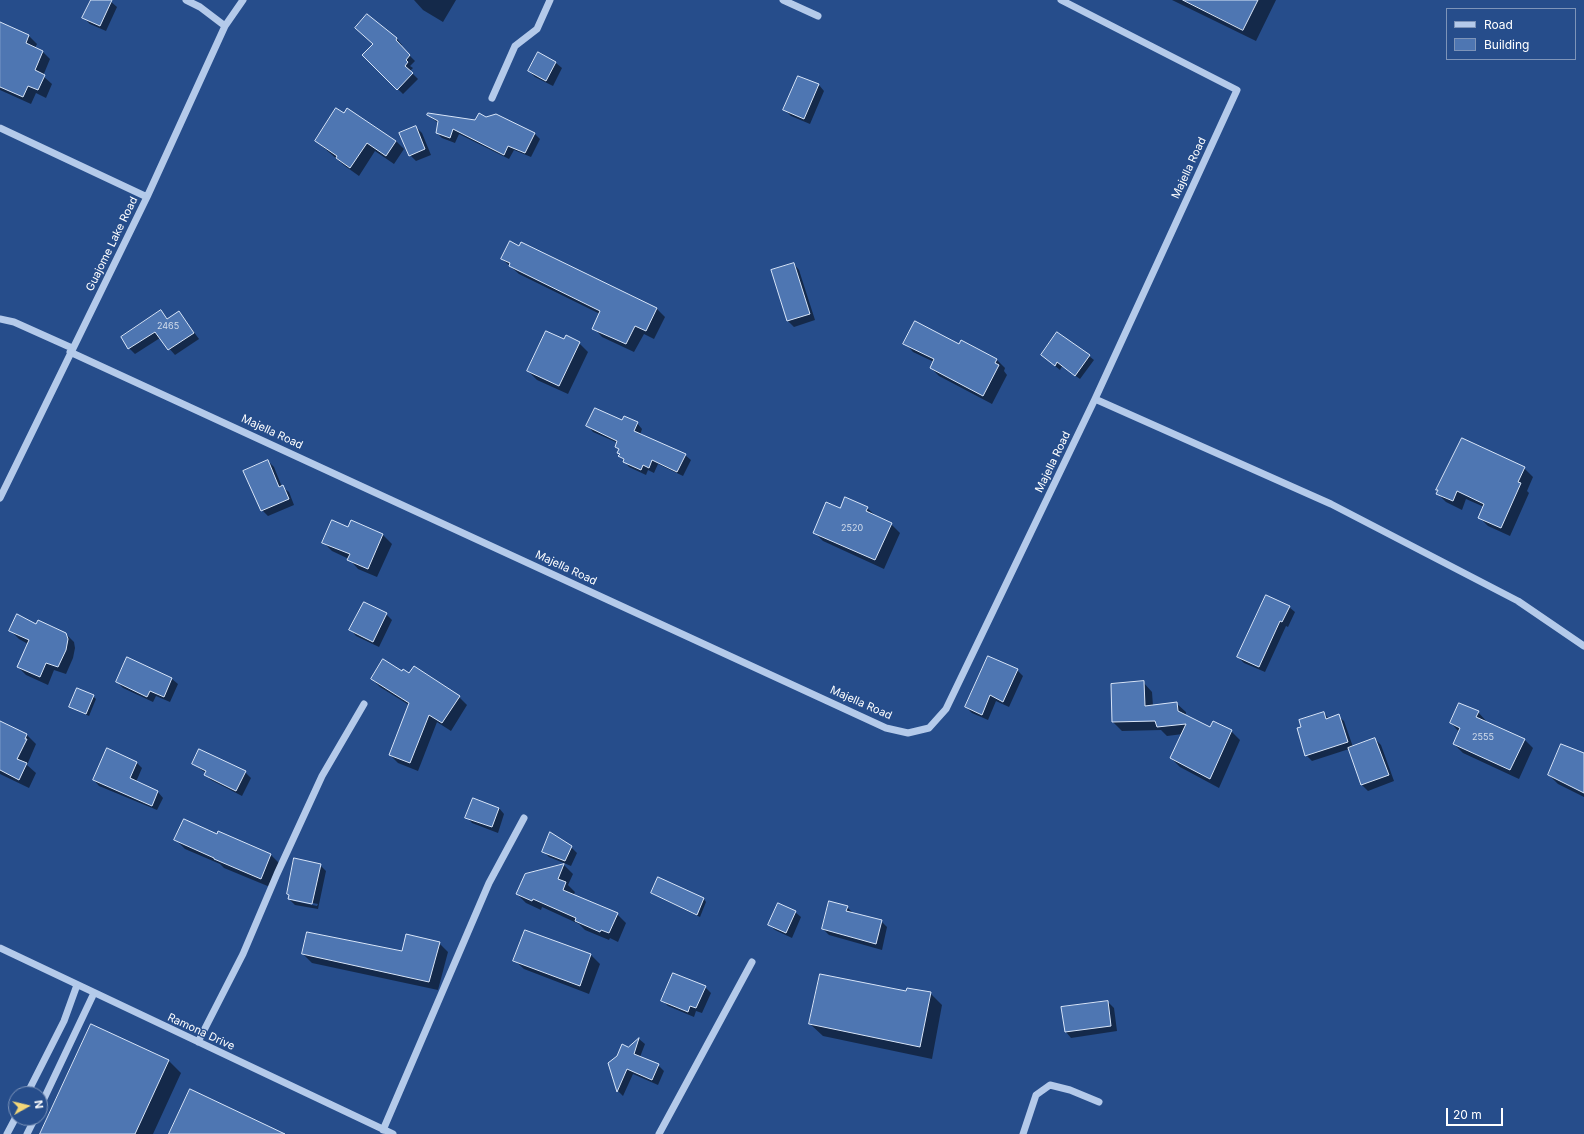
<!DOCTYPE html>
<style>
body{margin:0}
#map{position:relative;width:1584px;height:1134px;overflow:hidden;background:#264d8b;font-family:Inter,sans-serif}
canvas{display:block}
.legend{position:absolute;left:1446px;top:8px;width:130px;height:52px;box-sizing:border-box;background:#264d8b;border:1px solid #7d94b9;margin:0;padding:5px 7px;list-style:none;font-size:12px;color:#fff}
.legend li{display:flex;align-items:center;gap:8px;height:20px}
.legend b{width:20px;border:1px solid #7d94b9}
.north{position:absolute;left:8px;top:1086px;width:40px;height:40px;box-sizing:border-box;background:#264d8b;border:1px solid #7d94b9;border-radius:50%;rotate:82deg;font-size:11px;font-weight:700;line-height:16px;text-align:center;color:#fff}
.north::after{content:'';display:block;margin:auto;width:14px;height:18px;background:#f3d779;clip-path:polygon(50% 0,100% 100%,50% 72%,0 100%)}
.scale{position:absolute;left:1446px;top:1108px;width:57px;height:18px;box-sizing:border-box;border:2px solid #fff;border-top:0;padding-left:5px;font-size:12px;line-height:14px;white-space:nowrap;color:#fff;-webkit-text-stroke:3px #264d8b;paint-order:stroke}
</style>
<div id="map">
<canvas width="1584" height="1134"></canvas>
<ul class="legend">
<li><b style="height:5px;background:#b4caea"></b>Road</li>
<li><b style="height:11px;background:#4e76b2"></b>Building</li>
</ul>
<div class="north">N</div>
<div class="scale">20 m</div>
</div>
<script>
const ctx = document.querySelector('canvas').getContext('2d');
ctx.lineJoin = 'round';
function fillPath(path, color) {
  ctx.fillStyle = color;
  ctx.fill(path, 'evenodd');
}
function stroke(path, color, width, dash) {
  ctx.strokeStyle = color;
  ctx.lineWidth = width;
  ctx.lineCap = dash ? 'butt' : 'round';
  ctx.setLineDash(dash || []);
  ctx.stroke(path);
}
function write(font, color, halo, rows, align = 'center') {
  ctx.font = font + ' Inter,sans-serif';
  ctx.lineWidth = 3;
  ctx.setLineDash([]);
  ctx.textBaseline = 'middle';
  ctx.strokeStyle = halo;
  ctx.fillStyle = color;
  for (const [text, x, y, turn = 0] of rows) {
    ctx.save();
    ctx.translate(x, y);
    ctx.rotate((+turn || 0) * Math.PI / 180);
    ctx.textAlign = isNaN(turn) ? turn : align;
    if (halo) ctx.strokeText(text, 0, 0);
    ctx.fillText(text, 0, 0);
    ctx.restore();
  }
}
const shadow = new Path2D(`
 M92,0H109L117,7L106,31L90,24L84,18Z
 M414,0H456L443,22L423,10Z
 M1172,0H1276L1256,41Z
 M367,16L397,39L402,45L400,46L415,61L410,66L413,68L410,71L418,79L403,94L363,55L374,44Z
 M0,23L29,36L37,44L35,48L42,51L50,59L43,76L52,84L46,98L36,93L31,104L0,90Z
 M539,54L556,63L562,68L553,86L535,77L529,71Z
 M799,77L819,85L824,91L810,124L791,116L785,110Z
 M428,115L476,122L496,115L535,134L540,139L531,157L514,150L509,159L459,134L455,143L442,138L437,133L438,123Z
 M416,127L422,133L431,155L416,161L410,155Z
 M316,141H396L404,149L394,164L375,151L359,176L345,166Z
 M502,259L657,309L665,317L654,339L644,334L634,352L602,337L594,328L600,314L519,274Z
 M794,264L799,270L815,320L794,327L788,321Z
 M161,312L168,319L179,312L199,339L175,355L160,338L135,354L129,348Z
 M579,343L588,352L568,394L537,380L528,371Z
 M905,343L959,345L997,360L1005,368L1004,371L1007,375L992,404L939,376L931,368L934,362L913,352Z
 M1042,355L1089,356L1094,360L1080,379L1062,366L1060,370Z
 M622,422L637,423L642,429L640,435L685,455L691,460L683,476L658,464L654,473L648,470L646,475L629,467L620,456V450L616,447L618,443L593,432L588,426Z
 M268,461L274,467L282,487L289,492L294,505L268,516L262,510Z
 M1524,468L1533,477L1527,491L1529,493L1510,536L1488,526L1479,517L1484,507L1466,499L1462,510L1446,502L1437,493V489Z
 M867,508L877,517L891,524L900,533L884,569L823,541L814,532L841,509Z
 M351,521L383,535L392,544L377,577L358,569L349,559L332,551L323,542L348,528Z
 M1289,607L1295,612L1288,627L1286,626L1265,672L1244,663L1238,657Z
 M386,614L392,620L379,647L356,636L351,630Z
 M36,626L65,633L74,642L75,648L73,658L66,674L54,670L48,685L26,675L18,667L28,644L19,639L11,631Z
 M1017,670L1023,676L1009,707L996,701L988,720L972,713L966,707Z
 M402,673L459,697L467,705L451,731L437,722L418,771L398,763L390,755L409,705L380,687L372,679Z
 M172,679L178,684L170,702L156,696L153,702L123,688L117,682Z
 M1143,682L1152,692L1153,706L1176,703L1186,712V716L1211,729L1231,731L1240,740L1219,788L1180,767L1171,758L1183,734L1167,736L1161,730L1122,731L1113,722Z
 M93,696L96,699L89,716L71,707Z
 M1478,712L1487,722L1524,739L1533,748L1519,779L1463,753L1454,744L1459,732L1451,723Z
 M1324,713L1329,719L1338,716L1344,721L1353,747L1375,739L1381,745L1394,781L1368,791L1362,785L1349,749L1312,761L1306,755Z
 M0,722L27,735L36,744L27,765L36,773L29,788L0,774Z
 M1584,754V797L1558,784L1549,775Z
 M136,762L142,768L136,782L158,792L163,798L157,810L99,786L94,780Z
 M193,764L245,772L251,778L242,796L211,780L205,775L206,773Z
 M499,808L504,814L498,833L472,823L467,817Z
 M219,832L271,855L280,864L270,887L224,868L220,864L185,849L176,840L218,835Z
 M571,847L577,853L571,866L549,857L543,851Z
 M320,865L326,871L318,909L295,905L289,899ZM291,899L318,904L317,906L294,901Z
 M564,865L573,874L568,885L575,892L573,896L617,914L626,923L618,942L610,938L609,940L585,930L579,924L542,907L541,910L526,903L517,894L526,875Z
 M658,878L704,899L706,902L700,917L655,895L652,893Z
 M847,907L853,913L881,921L887,927L882,950L829,935L823,929Z
 M795,912L801,917L792,938L775,930L769,924Z
 M526,931L591,955L600,964L589,994L524,969L514,960Z
 M439,943L448,952L438,990L312,963L303,954L403,952Z
 M705,987L711,993L702,1013L696,1011L694,1017L668,1006L662,1000Z
 M907,993H930L942,1005L932,1059L823,1036L810,1024Z
 M1108,1002L1114,1008L1117,1031L1071,1038L1066,1032L1063,1008Z
 M91,1025L169,1061L181,1073L153,1134H41Z
 M639,1039L645,1044L640,1057L658,1065L664,1071L658,1085L633,1074L623,1096L618,1091L609,1064Z`);
const building = new Path2D(`
 M91,0H112L100,26L82,18Z
 M1183,0H1258L1243,30Z
 M367,14L397,38L396,40L410,55L406,60L408,62L405,66L413,73L397,90L362,55L373,44L355,28Z
 M0,22L29,35L26,43L43,51L35,70L45,75L38,90L28,86L23,97L0,87Z
 M538,52L556,62L546,81L528,71Z
 M798,76L819,84L804,119L783,110Z
 M336,108L344,113L347,108L396,141L386,156L367,143L350,168L336,158L337,156L315,141Z
 M428,113L475,120L479,113L486,117L496,114L535,133L525,153L508,146L504,155L453,129L450,138L436,133L438,121L427,115Z
 M416,126L425,149L409,156L399,133Z
 M510,241L519,246L521,242L657,308L646,331L635,326L626,344L592,329L600,311L509,266L510,263L501,259Z
 M794,263L810,314L787,321L771,270Z
 M161,310L167,319L179,311L194,333L168,350L155,332L128,349L121,337Z
 M915,321L959,344L961,340L997,359L995,363L999,365L983,396L930,368L934,359L903,344Z
 M546,331L564,339L566,335L580,342L559,386L527,371Z
 M1057,332L1090,355L1075,376L1057,362L1055,366L1041,355Z
 M595,408L622,420L624,416L638,422L634,431L686,454L677,472L652,460L649,468L643,465L641,470L623,462L624,459L618,456L620,454L617,453L619,449L615,447L617,441L586,426Z
 M1462,438L1525,467L1518,482L1521,483L1501,528L1478,518L1484,504L1457,491L1453,501L1436,494L1438,490H1436Z
 M268,460L279,487L283,485L289,499L261,511L243,471Z
 M845,497L868,507L866,511L892,523L875,560L813,533L826,502L840,508Z
 M332,520L348,527L351,520L383,534L368,569L347,560L350,554L322,543Z
 M1266,595L1290,606L1282,622L1280,621L1259,667L1237,657Z
 M364,602L387,613L373,642L349,630Z
 M17,614L36,624L38,620L66,633L68,639L66,650L58,667L46,663L40,677L17,667L29,640L9,631Z
 M988,656L1018,669L1003,702L990,695L982,715L965,707Z
 M127,657L172,678L164,697L150,691L147,697L116,682Z
 M383,659L402,671L403,669L409,673L414,666L460,696L442,723L429,715L410,763L389,755L409,703L371,679Z
 M1144,681L1145,706L1177,702L1178,711L1210,727L1213,721L1232,730L1210,779L1170,758L1186,724L1157,727L1155,721L1112,722L1111,684Z
 M77,688L94,695L86,714L69,707Z
 M1459,703L1479,711L1476,717L1525,739L1510,770L1453,744L1460,728L1450,723Z
 M1324,712L1326,719L1339,714L1348,742L1305,756L1297,728L1301,727L1299,720Z
 M0,721L27,734L25,739H27L17,759L27,763L19,780L0,770Z
 M1375,738L1389,775L1361,785L1348,748Z
 M1561,744L1584,753V793L1548,775Z
 M107,748L137,762L130,778L158,791L152,806L93,780Z
 M199,749L246,771L236,791L204,775L206,771L192,764Z
 M473,798L499,808L492,827L465,818Z
 M184,819L217,834L218,831L271,854L261,879L214,859V858L174,840Z
 M550,832L572,846L565,861L542,852Z
 M294,858L321,864L312,904L288,899L289,895L287,894Z
 M564,864L558,879L566,882L563,890L618,913L609,933L601,930L600,932L575,921L576,918L533,899L532,901L516,894L525,874Z
 M658,877L704,898L697,915L651,893Z
 M829,901L848,906L846,911L882,920L876,944L822,929Z
 M778,903L796,911L786,933L768,925Z
 M525,930L591,954L580,986L513,961Z
 M307,932L402,951L406,934L440,942L429,982L302,954Z
 M673,973L706,986L696,1008L690,1006L688,1012L661,1001Z
 M820,974L906,991L907,988L931,992L920,1047L809,1024Z
 M1108,1001L1111,1026L1065,1032L1061,1007Z
 M91,1024L169,1060L135,1134H40Z
 M639,1038L634,1054L659,1064L652,1080L627,1069L617,1092L608,1063L617,1056L622,1044L628,1047Z
 M190,1089L285,1134H169Z`);
const minor = new Path2D(`
 M186,0L200,7L225,26
 M783,0L818,16
 M492,98L515,46L537,29L550,0
 M0,128L147,197
 M0,319L14,322L72,348
 M70,352L886,728L908,733L929,728L946,709L1095,399L1237,90L1061,0
 M1095,399L1331,504L1518,601L1584,646
 M0,498L147,197L225,26L243,0
 M0,948L393,1134
 M198,1042L243,954L277,874L322,776L364,704
 M27,1094L64,1021L77,985
 M40,1107L94,993
 M383,1130L489,883L524,818
 M7,1134L16,1117
 M27,1134L35,1118
 M659,1134L752,962
 M1023,1134L1036,1095L1050,1085L1070,1090L1099,1102`);
const numberNames = [
 ["2465",168,326],
 ["2520",852,528],
 ["2555",1483,737]
];
const streetNames = [
 ["Majella Road",1189,168,-65],
 ["Guajome Lake Road",112,244,-64],
 ["Majella Road",272,432,25],
 ["Majella Road",1053,462,-64],
 ["Majella Road",566,568,25],
 ["Majella Road",861,703,24],
 ["Ramona Drive",201,1032,25]
];
fillPath(shadow, '#0007');
fillPath(building, '#4e76b2');
stroke(building, '#d8e5f8', 1);
stroke(minor, '#b4caea', 7);
write('9px', '#d3ddec', null, numberNames);
write('11px', '#fff', '#264d8b', streetNames);
</script>
